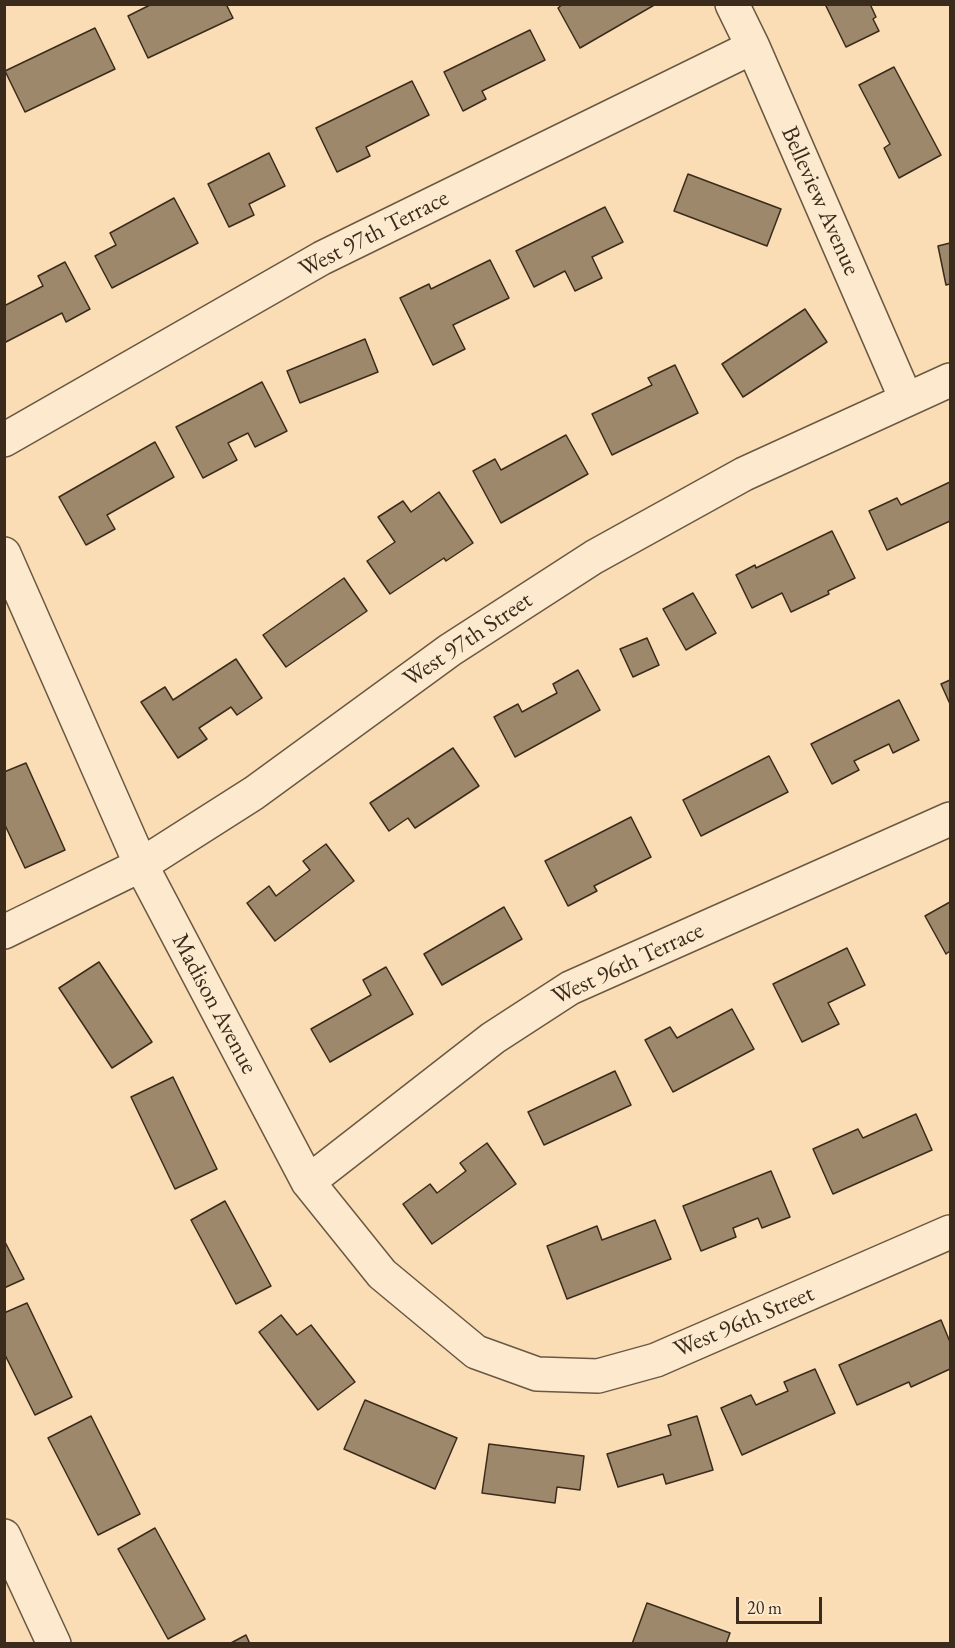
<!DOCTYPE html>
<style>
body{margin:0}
#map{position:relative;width:955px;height:1648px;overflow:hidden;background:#faddb4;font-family:"EB Garamond",serif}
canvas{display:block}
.frame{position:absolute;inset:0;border:6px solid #3a2b1c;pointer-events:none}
.scale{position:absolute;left:736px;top:1597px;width:86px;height:27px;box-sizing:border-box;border:3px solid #3a2b1c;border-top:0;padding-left:8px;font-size:18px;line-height:21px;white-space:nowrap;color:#3a2b1c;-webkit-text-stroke:4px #fce9ce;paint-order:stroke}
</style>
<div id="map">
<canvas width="955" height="1648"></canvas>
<div class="frame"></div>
<div class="scale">20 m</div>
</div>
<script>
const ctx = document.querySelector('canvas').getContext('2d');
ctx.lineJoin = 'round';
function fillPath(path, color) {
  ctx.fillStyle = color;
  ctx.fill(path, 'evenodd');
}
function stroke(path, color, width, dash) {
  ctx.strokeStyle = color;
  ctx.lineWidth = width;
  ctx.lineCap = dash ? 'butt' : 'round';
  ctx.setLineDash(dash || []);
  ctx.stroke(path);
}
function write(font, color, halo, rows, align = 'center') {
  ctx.font = font + ' "EB Garamond",serif';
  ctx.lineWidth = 4.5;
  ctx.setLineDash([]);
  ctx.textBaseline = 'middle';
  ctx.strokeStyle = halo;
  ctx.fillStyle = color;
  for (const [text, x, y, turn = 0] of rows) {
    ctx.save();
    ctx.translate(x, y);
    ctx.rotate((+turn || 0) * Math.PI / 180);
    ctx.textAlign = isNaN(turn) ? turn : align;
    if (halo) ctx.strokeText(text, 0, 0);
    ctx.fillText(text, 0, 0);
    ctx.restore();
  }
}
const building = new Path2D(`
 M152,4H226L233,18L148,58L128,16Z
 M563,4H656L580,48L558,8Z
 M825,4H870L876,17L873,19L879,31L846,47Z
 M95,28L115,69L25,112L5,71Z
 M530,30L545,60L482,91L486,99L463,111L444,72Z
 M894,67L941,155L899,178L884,148L890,144L859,85Z
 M412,81L429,115L366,147L370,156L337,172L316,128Z
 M269,153L285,186L249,204L254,215L229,227L208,184Z
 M688,174L781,209L767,246L674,211Z
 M174,198L198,243L112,288L95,256L116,245L110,233Z
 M605,207L623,242L592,257L602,278L575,291L565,271L534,287L516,251Z
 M950,243V284L946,285L938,246Z
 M490,260L509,298L453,325L465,349L433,365L400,298L429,284L431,289Z
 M65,262L90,309L66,322L62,313L4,343V306L43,286L38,276Z
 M805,309L827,342L743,397L722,364Z
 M365,339L378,372L300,403L287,371Z
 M675,365L698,413L612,455L592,414L652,385L648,378Z
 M262,382L287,431L255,447L248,433L228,443L237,460L203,478L176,427Z
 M566,435L588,474L501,523L473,471L495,459L501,470Z
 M155,442L174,477L107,515L115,529L86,545L59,497Z
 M950,482V521L887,550L869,511L897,498L901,505Z
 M439,492L473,543L446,561L444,558L390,594L367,561L395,542L378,517L403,501L411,512Z
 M832,531L855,578L828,591L829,594L791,612L782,593L752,608L736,575L755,565L756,568Z
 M344,578L367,611L286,667L263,635Z
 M693,593L716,633L686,650L663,609Z
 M647,638L659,665L633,677L620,649Z
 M236,659L262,698L237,715L231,707L199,728L207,739L178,758L141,702L165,687L173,700Z
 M578,670L600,710L515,757L494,717L518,704L522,712L557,693L553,684Z
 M950,680V704L941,684Z
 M899,700L919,740L893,753L889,744L854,761L859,770L832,784L811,744Z
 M453,748L479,786L415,828L408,818L389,831L370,803Z
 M769,756L788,792L701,836L683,800Z
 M26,763L65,850L25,868L4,823V772Z
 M631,817L651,857L594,886L597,891L568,906L545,861Z
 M326,844L354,881L275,941L247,903L269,886L276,896L310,870L303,861Z
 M950,902V951L946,954L925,916Z
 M504,907L522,939L442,985L424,954Z
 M847,948L865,985L828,1003L839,1024L802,1042L773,984Z
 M99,962L152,1042L112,1068L59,988Z
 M386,967L413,1014L330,1062L311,1029L371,995L363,980Z
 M732,1009L754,1049L673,1092L645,1040L670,1027L677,1038Z
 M615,1071L631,1105L544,1145L528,1112Z
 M173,1077L217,1169L175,1189L131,1097Z
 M916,1114L932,1150L833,1194L813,1149L858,1129L863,1138Z
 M487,1143L516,1184L432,1244L403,1204L430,1184L437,1193L466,1171L460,1163Z
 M771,1171L790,1217L762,1228L758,1218L733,1228L736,1237L701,1251L683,1206Z
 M225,1201L271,1286L236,1304L191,1220Z
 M655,1220L671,1259L567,1299L547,1246L597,1226L602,1240Z
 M4,1240L24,1279L4,1288Z
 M27,1303L72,1397L35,1415L4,1353V1313Z
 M281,1315L297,1335L311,1325L355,1382L318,1410L259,1332Z
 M941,1320L950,1342V1369L911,1387L909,1382L857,1405L839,1365Z
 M815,1369L835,1413L742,1455L721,1408L751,1395L756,1405L788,1391L784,1382Z
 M365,1400L457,1438L435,1489L344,1449Z
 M91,1416L140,1514L98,1535L48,1438Z
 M697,1416L713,1470L666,1484L663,1474L618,1487L607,1454L671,1435L668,1425Z
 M489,1444L584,1456L580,1490L557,1487L555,1503L482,1493Z
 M155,1528L205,1619L168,1639L118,1549Z
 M647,1603L730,1633L726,1644H632Z
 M246,1635L250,1644H229Z`);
const minor = new Path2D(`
 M732,4L753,47L906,399
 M4,440L322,258L753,47
 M4,554L141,865L308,1182L382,1274L476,1352L537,1374L598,1376L656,1360L950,1232
 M4,932L141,865L254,793L450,650L594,557L744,474L950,380
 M308,1182L493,1038L570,988L950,819
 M4,1536L54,1644`);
const streetNames = [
 ["Belleview Avenue",820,201,66],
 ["West 97th Terrace",374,234,-27],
 ["West 97th Street",468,640,-34],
 ["West 96th Terrace",628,964,-25],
 ["Madison Avenue",214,1004,62],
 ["West 96th Street",744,1322,-23]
];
fillPath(building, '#9e886b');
stroke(building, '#3a2b1c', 1.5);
stroke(minor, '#6a5842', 36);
stroke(minor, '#fce9ce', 33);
write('24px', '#3a2b1c', '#fce9ce', streetNames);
</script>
